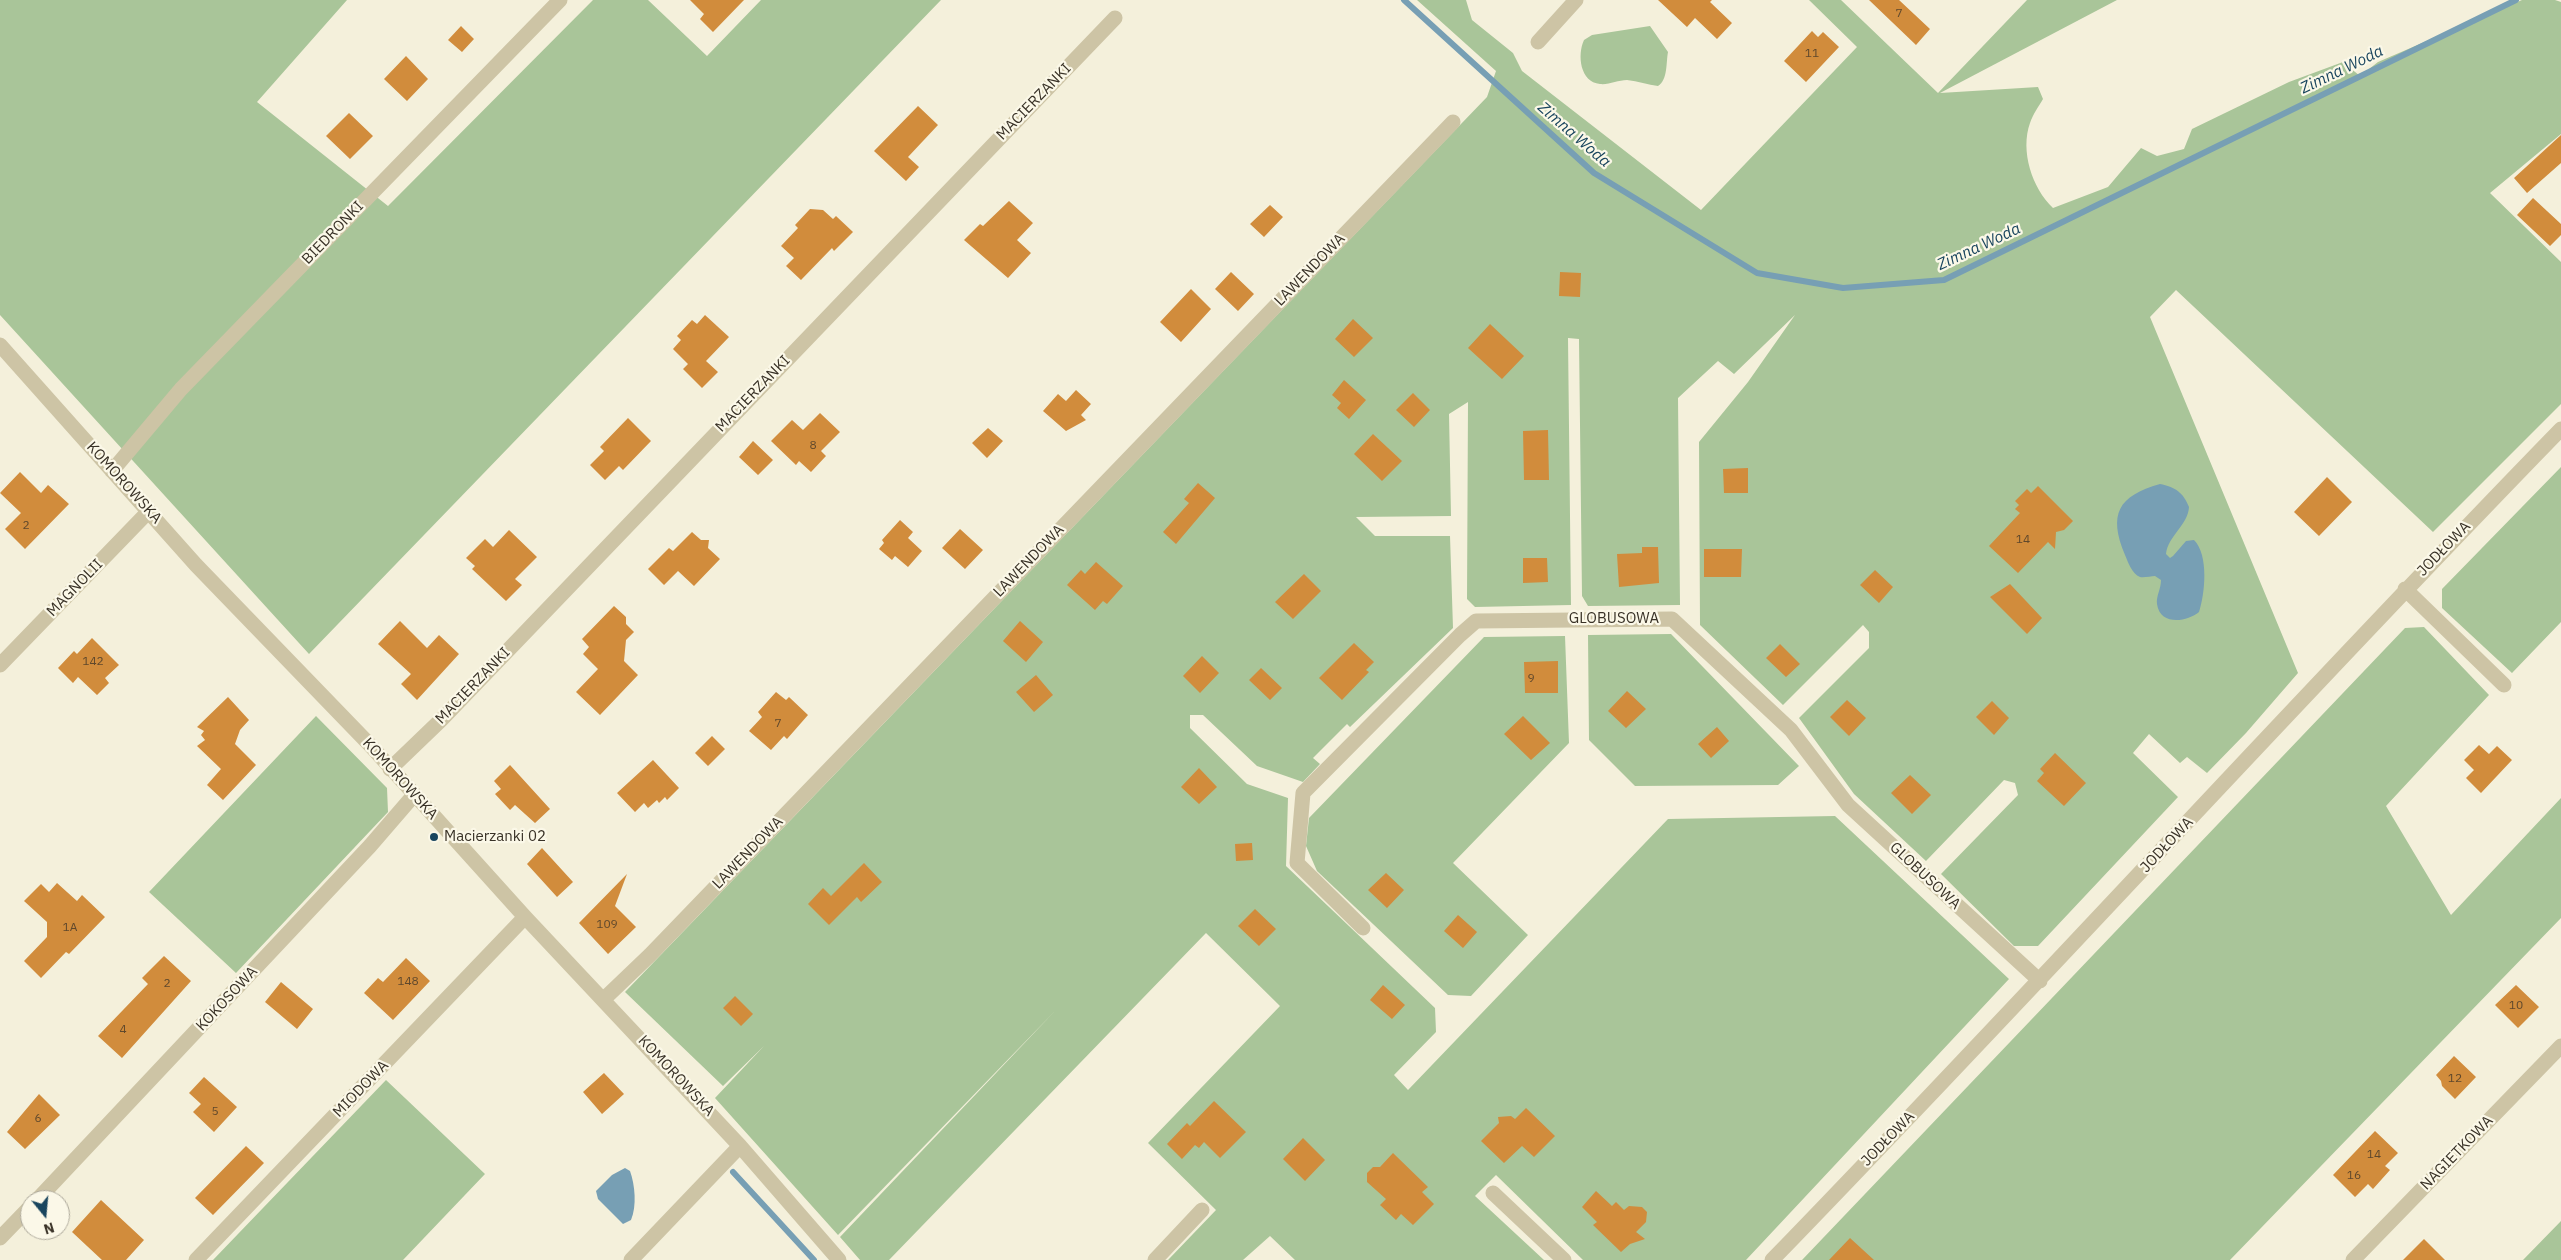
<!DOCTYPE html>
<meta charset="utf-8">
<style>
body{margin:0}
#map{position:relative;width:2561px;height:1260px;overflow:hidden;background:#f4f0db;font-family:"IBM Plex Sans",sans-serif}
canvas{display:block}
.north{position:absolute;left:20px;top:1190px;width:50px;height:50px;box-sizing:border-box;background:#fbf8e8;border:1px solid #ada99b;border-radius:50%;rotate:163deg;font-size:14px;font-weight:700;line-height:20px;text-align:center;color:#393227}
.north::after{content:'';display:block;margin:auto;width:18px;height:22px;background:#19455e;clip-path:polygon(50% 0,100% 100%,50% 72%,0 100%)}
</style>
<div id="map">
<canvas width="2561" height="1260"></canvas>
<div class="north">N</div>
</div>
<script>
const ctx = document.querySelector('canvas').getContext('2d');
ctx.lineJoin = 'round';
function fillPath(path, color) {
  ctx.fillStyle = color;
  ctx.fill(path, 'evenodd');
}
function stroke(path, color, width, dash) {
  ctx.strokeStyle = color;
  ctx.lineWidth = width;
  ctx.lineCap = dash ? 'butt' : 'round';
  ctx.setLineDash(dash || []);
  ctx.stroke(path);
}
function write(font, color, halo, rows, align = 'center') {
  ctx.font = font + ' "IBM Plex Sans",sans-serif';
  ctx.lineWidth = 4.5;
  ctx.setLineDash([]);
  ctx.textBaseline = 'middle';
  ctx.strokeStyle = halo;
  ctx.fillStyle = color;
  for (const [text, x, y, turn = 0] of rows) {
    ctx.save();
    ctx.translate(x, y);
    ctx.rotate((+turn || 0) * Math.PI / 180);
    ctx.textAlign = isNaN(turn) ? turn : align;
    if (halo) ctx.strokeText(text, 0, 0);
    ctx.fillText(text, 0, 0);
    ctx.restore();
  }
}
const green = new Path2D(`
 M0,0H347L257,102L388,206L593,0H648L707,56L761,0H941L309,654L0,315Z
 M1417,0H1466L1472,20L1513,53L1522,71L1701,210L1857,47L1809,0H1841L1938,93L2027,0H2117L1940,93L2038,87L2043,99C2039,106 2033,114 2030,123C2020,151 2032,188 2053,208L2108,187L2141,148L2157,156L2184,149L2192,129L2289,82L2343,62L2360,76L2378,62L2522,0H2555L2561,2V134L2490,193L2561,262V404L2433,532L2176,290L2150,317L2298,673L2246,733L2207,773L2187,757L2180,763L2149,734L2133,753L2178,797L2038,946H2014L1941,874L2018,795L2015,783L2004,780L1926,861L1854,794L1799,718L1869,648V632L1863,625L1783,705L1700,625L1699,442L1748,382L1795,315L1734,374L1718,361L1678,398L1680,605L1588,606L1582,596L1579,339L1568,338L1571,605L1475,607L1467,599L1468,402L1449,414L1451,516L1356,517L1375,536H1450L1453,628L1350,727L1347,724L1313,758L1320,764L1303,782L1257,766L1203,715H1190V728L1247,784L1288,798L1286,866L1435,1008L1436,1032L1394,1075L1408,1090L1668,819L1835,816L2009,979L1746,1260H1583L1496,1175L1475,1196L1544,1260H1295L1270,1236L1243,1260H1168L1216,1210L1148,1143L1280,1006L1206,933L889,1260H860L840,1237L1055,1011L838,1235L715,1098L764,1046L723,1086L625,992L1487,97L1496,71Z
 M1650,26L1668,52C1666,62 1668,80 1658,86C1648,85 1638,81 1627,80C1618,80 1609,85 1600,84C1580,82 1577,55 1584,40L1592,35Z
 M2561,467V622L2512,673L2442,608V589Z
 M2424,627L2489,695L2386,806L2451,915L2561,798V918L2230,1260H1802L2405,628Z
 M1671,634L1799,766L1778,785L1635,786L1589,740L1588,635Z
 M1565,636L1569,743L1453,863L1528,935L1471,996L1448,995L1317,871L1306,846L1309,818L1484,637Z
 M316,716L387,788L388,812L236,973L149,892Z
 M386,1080L485,1174L403,1260H213Z
 M2561,1221V1260H2523Z`);
const water = new Path2D(`
 M2160,484C2175,487 2183,492 2189,507C2188,525 2168,536 2166,554L2170,558L2173,556L2186,541L2194,540C2209,555 2205,594 2199,612C2187,622 2160,626 2157,604C2156,596 2161,589 2161,580L2155,576C2151,576 2144,578 2140,577C2132,574 2128,562 2125,555C2108,514 2118,496 2160,484Z
 M625,1168L630,1171C635,1185 637,1206 631,1220L623,1224L598,1199L596,1191L612,1175Z`);
const stream = new Path2D(`
 M1404,0L1594,173L1757,273L1843,288L1944,280L2516,0
 M733,1172L814,1260`);
const building = new Path2D(`
 M690,0H744L713,32L700,19L704,14Z
 M1658,0H1712L1710,2L1732,23L1717,39L1695,18L1687,27Z
 M1869,0H1899L1930,29L1916,45Z
 M461,26L474,39L462,52L448,40Z
 M1812,31L1818,37L1823,32L1839,47L1806,82L1784,61Z
 M406,56L428,79L407,101L384,79Z
 M918,106L938,125L908,157L919,167L906,181L874,151Z
 M349,113L373,136L350,159L326,136Z
 M2561,135V163L2527,193L2514,178Z
 M2533,198L2561,224V235L2550,246L2517,215Z
 M1009,201L1033,223L1017,240L1031,253L1008,278L964,240L980,224L983,226Z
 M1270,205L1283,217L1264,237L1250,224Z
 M810,209L823,210L833,219L836,216L853,232L834,251L832,248L801,280L786,266L794,258L781,246L798,228L795,225Z
 M1231,272L1254,294L1238,311L1215,289Z
 M1560,272L1581,273L1580,297L1559,296Z
 M1191,289L1211,309L1181,342L1160,322Z
 M705,315L729,337L706,361L718,372L702,388L683,369L688,364L673,349L681,340L677,336L692,320L697,324Z
 M1353,319L1373,338L1354,357L1335,339Z
 M1490,324L1524,356L1502,379L1468,348Z
 M1344,380L1366,400L1349,419L1337,408L1341,403L1332,395Z
 M1076,390L1091,404L1081,415L1086,420L1066,431L1043,411L1058,394L1066,401Z
 M1413,393L1430,410L1414,427L1396,410Z
 M820,413L840,432L821,451L826,456L811,472L799,461L796,465L771,441L792,420L803,430Z
 M628,418L651,441L623,470L619,466L605,480L590,465L604,451L600,447Z
 M988,428L1003,441L987,458L972,443Z
 M1548,430L1549,480H1524L1523,431Z
 M1373,434L1402,461L1382,481L1354,454Z
 M753,441L773,460L758,475L739,457Z
 M1748,468V493H1724L1723,469Z
 M20,472L41,493L48,485L69,504L25,549L5,529L21,513L0,493Z
 M2327,477L2352,502L2319,536L2294,512Z
 M1198,483L1215,498L1176,544L1163,532L1189,503L1184,499Z
 M2038,486L2073,521L2064,530L2056,532L2055,549L2048,542L2018,573L1989,546L2020,513L2015,509L2019,505L2015,501L2027,489L2031,493Z
 M900,520L913,532L908,538L922,551L908,567L895,556L892,560L879,549L884,543L882,540Z
 M960,529L983,550L965,569L942,548Z
 M509,530L537,557L515,579L522,585L506,601L472,569L475,566L466,558L485,539L493,547Z
 M692,532L701,540H709L708,548L720,559L694,586L678,571L664,585L648,569L669,548L673,551Z
 M1642,547H1658L1659,583L1619,587L1617,554L1642,553Z
 M1704,549H1742L1741,577H1704Z
 M1523,558H1547L1548,582L1523,583Z
 M1096,562L1123,586L1107,604L1103,601L1095,610L1067,585L1081,570L1085,574Z
 M1875,570L1893,587L1879,603L1860,585Z
 M1304,574L1321,591L1293,619L1275,602Z
 M2010,584L2042,618L2027,634L1990,597Z
 M614,606L626,617V624L634,632L626,640L624,661L638,675L600,715L576,692L598,669L583,654L589,647L582,639Z
 M400,621L427,648L439,635L459,654L417,700L401,684L411,674L378,644Z
 M1020,621L1043,642L1026,662L1003,641Z
 M92,638L119,665L105,678L109,683L97,695L78,677L73,683L58,668L74,651L77,654Z
 M1354,643L1374,662L1366,670L1369,672L1342,700L1319,678Z
 M1780,644L1800,664L1786,677L1766,658Z
 M1202,656L1219,673L1200,693L1183,676Z
 M1558,661V693H1525L1524,662Z
 M1261,668L1282,688L1270,700L1249,680Z
 M1036,675L1053,695L1034,712L1016,692Z
 M1627,691L1646,709L1626,728L1608,711Z
 M776,692L786,700L789,697L808,715L787,739L784,736L771,750L749,731L762,717L758,712Z
 M228,697L249,720L240,730L235,744L256,765L223,800L207,785L221,769L197,746L205,740L201,735L204,731L197,727Z
 M1847,700L1866,718L1849,736L1830,717Z
 M1992,701L2009,718L1994,735L1976,717Z
 M1523,716L1550,743L1531,760L1504,734Z
 M1717,727L1729,741L1711,758L1698,744Z
 M712,736L725,749L708,766L695,753Z
 M2479,745L2489,754L2497,746L2512,760L2481,793L2466,778L2474,770L2464,760Z
 M2055,753L2086,783L2064,806L2037,781L2044,773L2040,769Z
 M653,760L679,788L667,800L665,797L659,803L657,800L648,808L644,803L635,812L617,793Z
 M510,765L550,809L535,823L515,805L510,810L495,794L501,789L494,781Z
 M1199,768L1217,787L1199,804L1181,787Z
 M1910,775L1931,795L1912,814L1891,793Z
 M1252,843L1253,860L1236,861L1235,844Z
 M542,848L573,882L557,897L527,864Z
 M864,863L882,882L861,902L857,897L829,925L808,904L823,888L831,896Z
 M1386,873L1404,890L1387,908L1368,890Z
 M627,874L615,906L636,927L608,954L579,923Z
 M57,883L77,901L82,895L105,917L69,954L66,952L41,978L24,961L47,937V922L24,901L41,884L49,892Z
 M1255,909L1276,929L1259,946L1238,926Z
 M1458,915L1477,932L1463,948L1444,931Z
 M164,956L191,981L122,1058L98,1036L148,984L142,978Z
 M406,958L430,981L393,1020L364,993L378,978L383,982Z
 M281,982L313,1009L297,1029L265,1002Z
 M1383,985L1405,1005L1392,1019L1370,1000Z
 M2516,985L2539,1007L2518,1028L2495,1005Z
 M735,996L753,1014L741,1026L723,1008Z
 M2454,1056L2476,1077L2455,1099L2442,1086L2441,1081L2436,1075Z
 M604,1073L624,1094L602,1114L583,1092Z
 M204,1077L237,1107L214,1132L193,1112L201,1104L189,1093Z
 M39,1094L60,1115L25,1149L7,1132Z
 M1214,1101L1246,1132L1220,1158L1204,1142L1199,1148L1195,1145L1182,1159L1167,1144L1187,1123L1190,1126Z
 M1526,1108L1555,1136L1534,1157L1522,1146L1504,1163L1481,1141L1499,1123L1498,1117L1511,1116L1515,1119Z
 M2375,1131L2398,1153L2385,1166L2390,1170L2373,1189L2368,1184L2355,1197L2333,1175Z
 M1303,1138L1325,1160L1305,1181L1283,1159Z
 M246,1146L264,1163L213,1215L195,1198Z
 M1393,1153L1428,1187L1422,1192L1434,1204L1413,1225L1401,1214L1396,1220L1380,1205L1386,1199L1367,1182V1173L1373,1167H1380Z
 M1596,1191L1612,1206L1616,1202L1624,1210L1629,1206L1642,1207L1647,1212L1646,1222L1636,1232L1645,1239L1630,1244L1621,1252L1593,1225L1597,1222L1582,1207Z
 M101,1200L144,1240L126,1260H102L72,1232Z
 M1850,1238L1874,1260H1829Z
 M2424,1239L2445,1260H2403Z`);
const minor = new Path2D(`
 M1538,42L1576,0
 M0,345L196,565L370,745L525,917L740,1146L839,1260
 M112,471L181,389L560,0
 M2405,589L2504,685
 M0,665L149,511
 M390,769L442,719L1115,18
 M1363,928L1297,863L1303,793L1460,635L1476,621L1672,619L1791,730L1848,805L2040,981
 M604,999L650,955L1453,122
 M1493,1193L1564,1260
 M37,1200L370,846L414,795
 M0,1238L30,1207
 M196,1260L525,917
 M631,1260L740,1146
 M1155,1260L1202,1210
 M1772,1260C2038,986 2295,702 2561,429
 M2353,1260L2561,1046`);
const markers = [
 [434,837,5,"#19455e"]
];
const numberNames = [
 ["7",1899,14],
 ["11",1812,54],
 ["8",813,446],
 ["2",26,526],
 ["14",2023,540],
 ["142",93,662],
 ["9",1531,679],
 ["7",778,724],
 ["109",607,925],
 ["1A",70,928],
 ["148",408,982],
 ["2",167,984],
 ["10",2516,1006],
 ["4",123,1030],
 ["12",2455,1079],
 ["5",215,1112],
 ["6",38,1119],
 ["14",2374,1155],
 ["16",2354,1176]
];
const streetNames = [
 ["MACIERZANKI",1034,102,-46],
 ["BIEDRONKI",333,233,-46],
 ["LAWENDOWA",1310,270,-46],
 ["MACIERZANKI",753,394,-46],
 ["KOMOROWSKA",124,483,48],
 ["JODŁOWA",2444,549,-46],
 ["LAWENDOWA",1029,561,-46],
 ["MAGNOLII",75,588,-46],
 ["GLOBUSOWA",1614,619],
 ["MACIERZANKI",473,686,-46],
 ["KOMOROWSKA",400,779,48],
 ["JODŁOWA",2167,845,-47],
 ["LAWENDOWA",748,853,-46],
 ["GLOBUSOWA",1925,876,43],
 ["KOKOSOWA",227,999,-47],
 ["KOMOROWSKA",676,1076,47],
 ["MIODOWA",361,1089,-46],
 ["JODŁOWA",1888,1139,-46],
 ["NAGIETKOWA",2457,1153,-46]
];
const poiNames = [
 ["Macierzanki 02",444,837]
];
const waterNames = [
 ["Zimna Woda",2342,70,-26],
 ["Zimna Woda",1574,135,41],
 ["Zimna Woda",1979,247,-25]
];
fillPath(green, '#a9c599');
fillPath(water, '#779fb4');
stroke(stream, '#779fb4', 6);
fillPath(building, '#d18c3c');
stroke(minor, '#cdc4a5', 15);
for (const [x, y, r, color] of markers) {
  const dot = new Path2D();
  dot.arc(x, y, r, 0, 2 * Math.PI);
  ctx.fillStyle = color;
  ctx.fill(dot);
  stroke(dot, '#fbf8e8', 2);
}
write('12px', '#5f482c', null, numberNames);
write('15px', '#393227', '#fbf8e8', streetNames);
write('15px', '#393227', '#fbf8e8', poiNames, 'left');
write('italic 16px', '#19455e', '#fbf8e8', waterNames);
</script>
